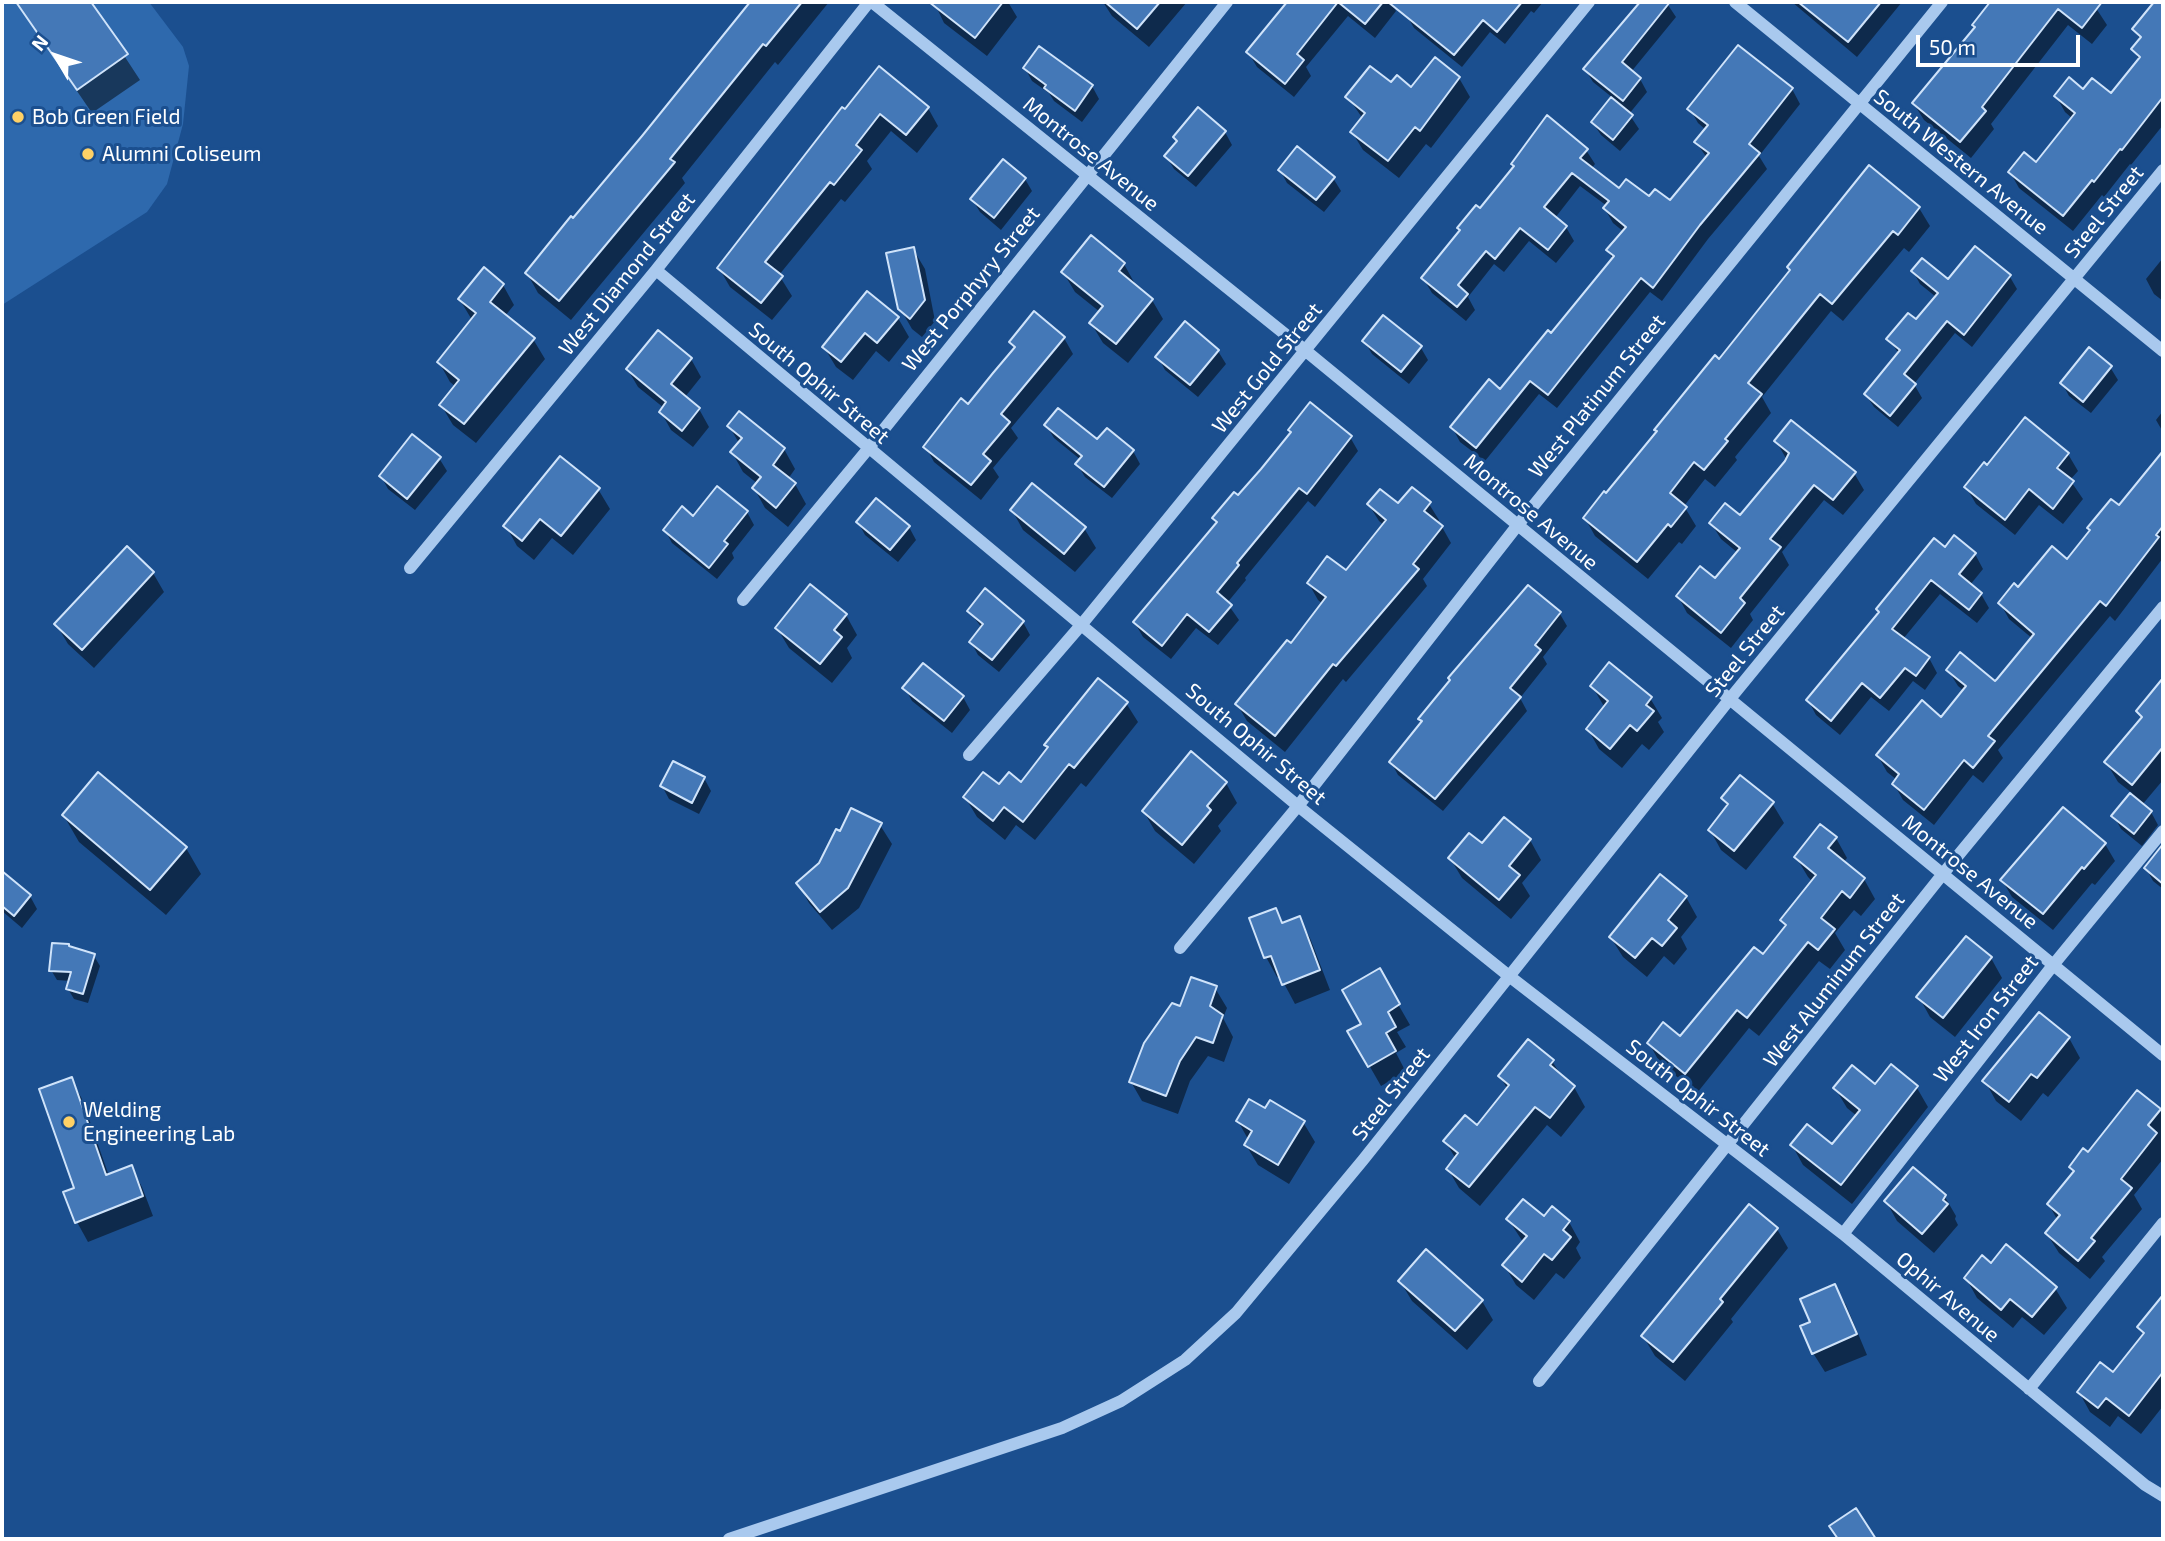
<!DOCTYPE html>
<style>
body{margin:0}
#map{position:relative;width:2165px;height:1541px;overflow:hidden;background:#1b4f8f;font-family:"Exo 2",sans-serif}
canvas{display:block}
.frame{position:absolute;inset:0;border:4px solid #fff;pointer-events:none}
.north{position:absolute;left:21px;top:21px;width:70px;height:70px;-webkit-text-stroke:5px #1b4f8f;paint-order:stroke;rotate:309deg;font-size:19px;font-weight:700;line-height:28px;text-align:center;color:#fff}
.north::after{content:'';display:block;margin:auto;width:24px;height:32px;background:#fff;clip-path:polygon(50% 0,100% 100%,50% 72%,0 100%)}
.scale{position:absolute;left:1916px;top:35px;width:164px;height:32px;box-sizing:border-box;border:4px solid #fff;border-top:0;padding-left:9px;font-size:21px;line-height:24px;white-space:nowrap;color:#fff;-webkit-text-stroke:5px #1b4f8f;paint-order:stroke}
</style>
<div id="map">
<canvas width="2165" height="1541"></canvas>
<div class="frame"></div>
<div class="north">N</div>
<div class="scale">50 m</div>
</div>
<script>
const ctx = document.querySelector('canvas').getContext('2d');
ctx.lineJoin = 'round';
function fillPath(path, color) {
  ctx.fillStyle = color;
  ctx.fill(path, 'evenodd');
}
function stroke(path, color, width, dash) {
  ctx.strokeStyle = color;
  ctx.lineWidth = width;
  ctx.lineCap = dash ? 'butt' : 'round';
  ctx.setLineDash(dash || []);
  ctx.stroke(path);
}
function write(font, color, halo, rows, align = 'center') {
  ctx.font = font + ' "Exo 2",sans-serif';
  ctx.lineWidth = 6;
  ctx.setLineDash([]);
  ctx.textBaseline = 'middle';
  ctx.strokeStyle = halo;
  ctx.fillStyle = color;
  for (const [text, x, y, turn = 0] of rows) {
    ctx.save();
    ctx.translate(x, y);
    ctx.rotate((+turn || 0) * Math.PI / 180);
    ctx.textAlign = isNaN(turn) ? turn : align;
    if (halo) ctx.strokeText(text, 0, 0);
    ctx.fillText(text, 0, 0);
    ctx.restore();
  }
}
const green = new Path2D(`
 M2,2H149L183,47L189,66L183,124L167,184L147,212L2,305Z`);
const shadow = new Path2D(`
 M16,2H96L91,5L140,80L92,113Z
 M752,2H829L778,65L775,62L682,178L685,183L571,320L538,293L527,273L643,137Z
 M934,2H1008L1017,17L987,56L944,23Z
 M1103,2H1187L1149,47L1112,16Z
 M1288,2H1391L1396,11L1375,38L1348,16L1306,67L1311,76L1294,97L1257,67L1248,52Z
 M1418,2H1439L1443,4L1445,2H1543L1534,13L1531,11L1505,44L1490,32L1462,67L1414,28L1407,16Z
 M1642,2H1666L1676,17L1631,72L1640,79L1647,92L1629,114L1639,129L1620,151L1601,135L1593,123L1613,98L1593,82L1585,69Z
 M1792,2H1902L1857,57Z
 M1999,2H2097L2094,5L2107,25L2092,44L2068,25L1991,124L1994,129L1971,158L1924,120L1914,104Z
 M2156,2H2163V125L2131,165L2130,164L2104,197L2102,195L2073,231L2019,188L2010,172L2036,164L2073,119L2065,112L2056,96L2083,92L2111,96L2140,61L2133,49L2141,40L2134,30Z
 M1436,59L1459,78L1470,97L1431,148L1426,144L1399,178L1363,150L1352,132L1363,119L1348,97L1391,84L1412,89Z
 M1025,68L1092,86L1099,99L1082,122L1054,101L1049,93L1032,81Z
 M1792,89L1800,104L1759,156L1767,169L1708,239L1662,301L1650,292L1557,408L1539,394L1485,461L1460,442L1452,427L1501,391L1552,336L1613,259L1608,251L1624,232L1613,223L1605,209L1607,206L1580,186L1555,218L1566,227L1574,241L1556,263L1529,241L1504,272L1494,264L1468,297L1475,310L1466,321L1432,293L1423,278L1480,210L1586,150L1595,164L1591,169L1619,190L1670,203L1707,158L1696,142L1706,130L1698,123L1690,109Z
 M928,108L938,126L917,153L891,131L867,161L872,169L845,202L841,199L779,275L792,296L772,320L730,287L719,268L842,109Z
 M1225,132L1232,145L1196,187L1174,169L1166,156Z
 M1280,170L1333,178L1341,191L1324,212L1287,183Z
 M1025,179L1032,191L1001,230L980,212L972,199Z
 M1919,208L1930,226L1909,252L1904,248L1843,321L1831,311L1762,397L1771,413L1735,457L1737,460L1715,487L1705,479L1684,506L1696,526L1682,544L1679,542L1648,579L1595,536L1585,518L1607,496L1719,361Z
 M913,249L925,269L935,321L922,337L912,329L900,308Z
 M2163,258V301L2154,294L2146,279Z
 M1124,264L1135,284L1134,285L1152,300L1163,319L1128,363L1103,343L1091,323L1100,312L1075,292L1063,272Z
 M1913,271L1948,282L2010,277L2017,289L1972,347L1955,333L1914,384L1922,398L1898,427L1874,407L1866,395L1899,354L1889,339L1917,322L1936,297L1920,284Z
 M503,285L514,305L505,316L533,339L545,359L476,443L453,425L441,405L456,387L450,382L439,362L472,320L460,300Z
 M898,318L909,337L889,362L876,351L853,380L836,367L824,347Z
 M1064,338L1073,354L1011,428L1018,438L993,468L999,477L981,500L934,462L926,447L968,406L1015,349L1011,342Z
 M1365,342L1421,348L1428,360L1409,384L1372,354Z
 M1218,351L1226,364L1198,397L1165,370L1158,357Z
 M691,359L701,377L685,397L699,409L709,427L693,447L671,430L661,412L664,408L638,387L628,370Z
 M2110,367L2118,380L2091,413L2069,396L2062,383Z
 M2163,411V432L2156,420Z
 M1046,425L1133,451L1140,464L1112,498L1085,477L1077,464L1081,460L1054,438Z
 M729,426L784,449L795,469L788,479L795,484L806,504L788,527L765,508L754,488L758,484L743,472L732,452L739,443Z
 M1350,437L1358,451L1315,507L1308,501L1245,578L1246,580L1227,603L1239,620L1218,645L1196,628L1171,659L1143,637L1135,623L1217,524L1214,518L1238,497Z
 M1776,441L1854,473L1864,490L1843,515L1824,500L1782,552L1789,565L1750,614L1753,620L1731,648L1687,613L1678,596L1715,581L1738,553L1721,539L1711,523L1741,518L1787,460Z
 M2068,454L2078,471L2070,480L2083,499L2063,524L2039,505L2015,535L1976,504L1966,487L1987,467Z
 M2163,454V558L2115,621L2110,616L1998,750L2003,758L1983,783L1973,775L1934,825L1903,800L1894,784L1897,780L1887,772L1878,756L1941,720L1964,691L1958,686L1948,670L1995,683L2033,639L2009,619L2000,603L2067,561L2119,507Z
 M439,458L447,471L415,510L388,489L381,476Z
 M598,489L610,509L573,555L552,538L534,560L517,546L506,526Z
 M1429,504L1439,520L1437,523L1442,527L1451,543L1423,579L1427,586L1346,682L1343,679L1285,752L1247,721L1237,704L1291,645L1323,604L1318,600L1309,584L1346,572L1384,525L1379,521L1369,505Z
 M1012,510L1084,528L1096,548L1075,572L1023,530Z
 M747,512L754,525L732,553L734,558L717,579L672,543L665,530L694,518Z
 M858,522L909,527L916,540L898,562L865,535Z
 M1955,538L1975,554L1983,569L1970,585L1981,594L1989,608L1977,623L1940,594L1903,639L1929,658L1937,673L1925,690L1913,681L1889,711L1871,697L1840,735L1816,715L1808,700Z
 M153,573L164,592L94,668L68,644L56,624Z
 M811,587L846,615L857,635L847,648L852,658L832,683L789,648L777,628Z
 M1528,588L1560,614L1567,626L1543,657L1547,664L1520,698L1527,711L1443,811L1398,775L1391,762L1423,723L1420,719Z
 M969,611L1023,622L1030,635L999,672L978,655L971,642L982,628Z
 M923,665L963,697L970,710L952,733L912,701L905,688Z
 M1592,686L1650,698L1662,718L1658,722L1664,732L1649,750L1642,744L1622,768L1599,749L1588,729L1605,708Z
 M2155,692L2163,699V780L2142,805L2151,812L2158,825L2142,846L2121,829L2114,816L2132,793L2118,782L2106,762L2142,719L2138,712Z
 M1126,703L1138,722L1086,787L1081,783L1035,840L1016,825L1005,840L977,817L965,797L999,787L1021,784L1049,749L1047,745Z
 M704,778L711,791L699,814L669,799L662,786Z
 M1226,783L1237,803L1218,826L1221,831L1194,864L1155,831L1144,812Z
 M1723,798L1772,803L1784,823L1746,870L1721,850L1710,830L1728,807Z
 M2063,809L2105,844L2115,861L2095,885L2092,883L2053,930L2012,897L2002,880Z
 M64,816L186,848L201,874L166,915L79,842Z
 M1504,819L1530,840L1541,860L1522,883L1530,896L1511,919L1462,878L1450,858L1482,846Z
 M880,825L892,844L859,908L832,930L809,903L798,883L821,864Z
 M1836,838L1847,858L1843,863L1864,879L1875,899L1861,916L1854,910L1835,933L1845,950L1830,969L1819,961L1759,1036L1749,1028L1697,1093L1660,1063L1649,1043L1680,1039L1763,957L1786,927L1782,921L1813,882L1808,877L1796,857Z
 M2163,847V889L2153,881L2146,868Z
 M2,874L30,896L37,909L22,928L2,911Z
 M1661,877L1686,897L1697,917L1681,937L1687,949L1674,965L1664,956L1647,977L1623,957L1611,938Z
 M1275,910L1284,924L1299,918L1310,938L1330,990L1295,1004L1280,976L1277,977L1266,957Z
 M1966,938L1991,958L2002,978L1955,1037L1930,1017L1919,997Z
 M94,956L100,966L88,1003L74,999L68,989L70,981L57,980L51,970Z
 M1379,971L1410,1025L1397,1032L1406,1047L1396,1053L1406,1072L1381,1086L1350,1032L1363,1025Z
 M1215,988L1227,1008L1223,1018L1233,1037L1224,1062L1208,1056L1190,1081L1178,1114L1142,1101L1131,1082L1181,1009Z
 M2069,1038L2080,1058L2048,1097L2043,1093L2021,1121L1996,1101L1985,1081Z
 M1552,1061L1562,1077L1574,1087L1585,1107L1561,1137L1547,1125L1480,1206L1459,1188L1448,1169L1456,1159L1445,1141L1477,1128L1508,1090L1500,1076Z
 M71,1079L82,1099L109,1176L131,1167L142,1187L153,1216L88,1242L77,1222Z
 M1875,1087L1917,1088L1928,1107L1852,1204L1803,1165L1792,1145L1832,1146L1857,1116L1847,1108L1835,1088Z
 M2160,1110L2163,1117V1140L2161,1143L2163,1159L2134,1195L2142,1209L2102,1257L2105,1261L2090,1279L2059,1253L2047,1234L2058,1221L2049,1205L2074,1173L2071,1167Z
 M1238,1121L1303,1122L1315,1142L1289,1184L1258,1165L1246,1145L1249,1141Z
 M1913,1169L1945,1197L1956,1216L1955,1219L1958,1225L1934,1253L1897,1221L1886,1201Z
 M1544,1218L1569,1222L1580,1242L1576,1248L1581,1258L1564,1279L1556,1273L1534,1300L1516,1285L1505,1266L1523,1242L1508,1219Z
 M1777,1229L1788,1248L1731,1319L1733,1322L1685,1381L1655,1356L1643,1336Z
 M1991,1265L2055,1288L2067,1308L2044,1335L2022,1317L2013,1328L1977,1298L1966,1278Z
 M1400,1281L1482,1301L1493,1320L1467,1350L1412,1301Z
 M1835,1286L1846,1305L1867,1355L1825,1372L1813,1353L1812,1323Z
 M2163,1298V1406L2141,1434L2118,1416L2110,1427L2090,1412L2079,1392L2113,1375L2144,1336L2139,1327Z`);
const building = new Path2D(`
 M16,2H91L128,54L77,90Z
 M750,2H802L766,46L763,44L670,159L675,162L559,301L525,273L571,216L573,218L642,136Z
 M929,2H1003L975,38Z
 M1105,2H1160L1137,29Z
 M1287,2H1383L1365,24L1338,2L1297,54L1304,60L1285,84L1246,52Z
 M1388,2H1522L1497,32L1483,20L1454,55Z
 M1640,2H1670L1622,62L1641,78L1623,101L1583,69Z
 M1798,2H1881L1848,42Z
 M1990,2H2102L2082,28L2058,9L1982,107L1986,111L1960,142L1912,103L1975,27L1972,25Z
 M2154,2H2163V97L2122,150L2120,149L2094,182L2092,180L2063,216L2008,172L2024,152L2036,162L2075,113L2054,96L2069,77L2083,89L2092,78L2111,93L2140,57L2131,49L2141,37L2132,29Z
 M1738,45L1793,88L1749,144L1760,153L1700,225L1653,288L1641,278L1548,395L1530,381L1476,448L1450,427L1489,379L1500,389L1548,330L1551,333L1614,256L1606,250L1626,227L1603,208L1609,201L1572,173L1544,207L1567,226L1548,250L1520,228L1495,259L1486,251L1458,285L1468,294L1457,307L1421,278L1460,230L1457,228L1476,205L1480,208L1514,166L1511,164L1547,115L1588,149L1580,158L1619,188L1626,179L1649,196L1655,189L1670,200L1709,153L1694,142L1708,125L1687,109Z
 M1039,46L1093,85L1075,111L1044,88L1046,85L1023,68Z
 M1435,57L1460,77L1420,131L1415,127L1388,161L1350,132L1365,113L1345,97L1370,66L1391,82L1397,75L1411,87Z
 M879,66L929,107L906,135L880,114L856,145L862,150L834,185L830,182L765,262L783,276L761,303L717,268L842,107L845,109Z
 M1611,97L1633,115L1613,140L1591,122Z
 M1198,107L1226,131L1188,176L1164,156L1177,141L1173,137Z
 M1297,146L1335,177L1316,200L1278,170Z
 M1003,159L1026,178L994,218L970,199Z
 M1869,165L1920,207L1898,235L1893,231L1832,304L1820,294L1748,383L1762,394L1725,439L1728,441L1704,470L1694,462L1670,493L1687,507L1671,527L1668,524L1637,562L1583,518L1604,491L1606,493L1657,431L1654,430L1715,355L1719,359L1790,270L1787,267Z
 M1091,235L1125,263L1119,271L1153,299L1116,344L1089,323L1103,306L1061,272Z
 M1975,246L2011,275L1964,335L1947,321L1904,374L1916,384L1890,416L1864,394L1900,350L1886,339L1908,313L1916,319L1938,293L1911,271L1922,258L1948,279Z
 M914,247L925,300L910,319L898,309L886,253Z
 M484,267L504,284L490,302L535,338L464,424L439,405L459,380L437,362L476,313L458,299Z
 M867,291L899,317L877,343L865,333L841,362L822,347Z
 M1034,311L1065,337L1001,414L1010,422L983,454L991,461L971,485L923,447L961,398L968,404L993,373L1015,347L1009,342Z
 M1383,315L1422,346L1401,372L1362,341Z
 M1185,321L1219,350L1190,385L1155,357Z
 M658,330L692,358L671,384L700,408L682,431L659,412L666,402L626,369Z
 M2089,347L2112,366L2083,402L2060,383Z
 M1310,402L1352,436L1307,494L1299,488L1237,563L1239,565L1217,592L1232,605L1209,632L1187,614L1162,646L1133,622L1217,522L1212,518L1234,492L1238,495L1261,469L1291,432L1288,430Z
 M1058,408L1097,439L1107,428L1134,450L1104,487L1075,464L1082,456L1044,425Z
 M739,411L785,448L773,465L796,483L776,508L752,488L761,477L730,452L742,438L727,426Z
 M2025,417L2069,453L2057,468L2074,481L2053,509L2029,489L2005,520L1964,487L1984,462L1987,465Z
 M1791,420L1856,472L1833,500L1814,485L1770,539L1781,547L1740,598L1745,603L1721,633L1676,596L1700,566L1715,578L1740,548L1709,523L1725,503L1740,515L1785,461L1789,453L1774,441Z
 M412,434L441,457L407,499L379,476Z
 M2163,451V526L2156,535L2159,537L2106,606L2100,601L1988,736L1995,741L1973,768L1964,760L1924,810L1892,784L1899,774L1876,755L1922,700L1941,717L1966,686L1946,670L1960,652L1995,681L1997,679L2034,634L1998,603L2014,583L2018,587L2052,546L2067,559L2090,530L2087,528L2111,499L2119,505Z
 M560,456L600,488L561,536L540,519L522,541L503,526Z
 M1032,483L1086,527L1064,554L1010,510Z
 M717,486L748,511L724,541L728,544L709,568L663,530L682,506L693,516Z
 M1412,487L1431,502L1424,511L1443,526L1413,564L1419,569L1336,666L1333,664L1275,736L1235,704L1287,640L1291,643L1326,597L1307,583L1327,556L1346,570L1386,520L1367,504L1380,489L1398,503Z
 M876,498L910,526L890,550L856,522Z
 M1954,535L1976,553L1959,574L1982,593L1969,610L1931,580L1892,629L1930,657L1916,676L1905,668L1880,698L1862,683L1831,721L1806,700L1879,612L1876,609L1934,538L1945,547Z
 M127,546L154,572L82,650L54,624Z
 M810,584L847,614L834,630L842,637L820,664L775,628Z
 M1528,585L1561,612L1535,645L1541,650L1510,688L1521,697L1435,799L1389,762L1422,721L1418,719L1450,680L1448,678Z
 M985,588L1024,621L992,660L969,642L983,624L967,611Z
 M1609,662L1652,697L1646,705L1654,711L1637,731L1630,725L1610,749L1586,729L1608,701L1590,686Z
 M923,663L964,696L944,721L902,688Z
 M1098,678L1128,702L1074,768L1069,764L1023,822L1004,807L993,821L963,797L983,772L999,784L1009,772L1021,782L1048,747L1044,745Z
 M2163,678V747L2132,785L2104,762L2142,717L2136,711Z
 M1191,751L1227,782L1207,806L1211,810L1182,845L1142,811Z
 M673,761L705,777L692,803L660,786Z
 M98,772L187,847L150,890L62,815Z
 M1740,775L1774,802L1734,851L1708,830L1728,804L1721,798Z
 M2130,793L2152,811L2134,834L2111,816Z
 M2063,807L2106,843L2084,869L2082,867L2043,914L2000,880Z
 M851,808L882,823L848,888L820,912L796,883L819,863L836,829L840,831Z
 M1504,817L1531,839L1509,866L1520,875L1499,900L1448,858L1469,833L1482,843Z
 M1820,824L1837,837L1828,848L1865,878L1850,898L1842,891L1821,918L1835,929L1818,950L1808,942L1747,1018L1737,1010L1685,1074L1647,1043L1663,1022L1680,1036L1754,947L1763,954L1786,925L1780,920L1816,875L1794,857Z
 M2163,844V884L2144,868Z
 M2,871L31,895L14,916L2,906Z
 M1660,874L1687,896L1668,920L1677,928L1662,946L1652,938L1635,958L1609,937Z
 M1276,908L1282,923L1300,916L1320,970L1282,985L1271,956L1264,958L1249,918Z
 M1966,936L1992,957L1943,1018L1916,997Z
 M52,943L69,944V946L95,954L83,994L66,989L71,972L49,971Z
 M1380,968L1400,1004L1388,1012L1396,1027L1386,1033L1396,1051L1368,1067L1347,1031L1361,1024L1342,990Z
 M1191,977L1217,986L1210,1006L1223,1015L1213,1043L1196,1037L1180,1061L1166,1096L1129,1082L1144,1043L1172,1003L1180,1006Z
 M2039,1012L2070,1037L2037,1078L2031,1074L2009,1102L1982,1081Z
 M1528,1039L1554,1060L1550,1065L1575,1086L1550,1118L1535,1107L1469,1187L1446,1169L1458,1153L1443,1141L1465,1115L1477,1125L1509,1085L1498,1076Z
 M1891,1064L1918,1086L1841,1185L1790,1145L1807,1124L1832,1144L1860,1110L1833,1088L1852,1065L1875,1084Z
 M72,1077L106,1175L132,1165L143,1196L75,1223L63,1192L74,1188L39,1089Z
 M2137,1090L2161,1109L2148,1125L2157,1133L2121,1179L2132,1188L2091,1238L2095,1241L2078,1261L2045,1233L2060,1215L2047,1204L2074,1171L2069,1167L2083,1148L2088,1152Z
 M1249,1099L1265,1108L1270,1100L1305,1121L1278,1165L1244,1145L1252,1131L1236,1121Z
 M1913,1167L1946,1195L1943,1200L1948,1204L1922,1234L1884,1201Z
 M1523,1199L1544,1216L1552,1206L1570,1221L1563,1230L1571,1237L1552,1260L1544,1254L1522,1282L1502,1265L1527,1236L1506,1219Z
 M1749,1204L1778,1228L1720,1299L1723,1302L1673,1362L1641,1336Z
 M2006,1244L2057,1287L2032,1317L2010,1299L2001,1310L1964,1278L1982,1255L1991,1263Z
 M1426,1249L1483,1300L1455,1331L1398,1281Z
 M1835,1284L1857,1334L1812,1354L1800,1326L1810,1322L1800,1299Z
 M2163,1295V1372L2129,1416L2106,1398L2098,1408L2077,1392L2100,1362L2113,1372L2144,1333L2137,1327Z
 M1856,1508L1876,1539H1838L1829,1526Z`);
const minor = new Path2D(`
 M872,2L1306,351L2163,1055
 M1735,2L2163,351
 M656,270L1298,806L1509,976L1843,1234L2145,1485L2163,1496
 M410,568L656,270L869,2
 M743,600L868,449L1227,2
 M969,755L1082,624L1589,2
 M1180,948L1298,806L1517,526L1942,2
 M1843,1234L2054,964L2163,831
 M1539,1381L1942,875L2163,607
 M2029,1389L2163,1223
 M729,1539L1062,1428L1121,1401L1185,1360L1236,1313L1363,1160L1729,700L2163,170`);
const markers = [
 [18,117,7,"#ffd166"],
 [88,154,7,"#ffd166"],
 [69,1122,7,"#ffd166"]
];
const poiNames = [
 ["Bob Green Field",32,117],
 ["Alumni Coliseum",102,154],
 ["Welding",83,1110],
 ["Engineering Lab",83,1134]
];
const streetNames = [
 ["Montrose Avenue",1091,154,39],
 ["South Western Avenue",1961,162,39],
 ["Steel Street",2104,212,-51],
 ["West Diamond Street",627,274,-51],
 ["West Porphyry Street",971,289,-51],
 ["West Gold Street",1267,368,-51],
 ["South Ophir Street",819,383,40],
 ["West Platinum Street",1597,396,-51],
 ["Montrose Avenue",1531,512,40],
 ["Steel Street",1745,651,-51],
 ["South Ophir Street",1256,744,40],
 ["Montrose Avenue",1970,872,39],
 ["West Aluminum Street",1834,980,-52],
 ["West Iron Street",1986,1019,-52],
 ["Steel Street",1391,1094,-52],
 ["South Ophir Street",1698,1098,38],
 ["Ophir Avenue",1948,1297,40]
];
fillPath(green, '#2e69ad');
fillPath(shadow, '#0007');
fillPath(building, '#4478b7');
stroke(building, '#cfe3fa', 2);
stroke(minor, '#a9c9ee', 12);
for (const [x, y, r, color] of markers) {
  const dot = new Path2D();
  dot.arc(x, y, r, 0, 2 * Math.PI);
  ctx.fillStyle = color;
  ctx.fill(dot);
  stroke(dot, '#1b4f8f', 2.5);
}
write('21px', '#fff', '#1b4f8f', poiNames, 'left');
write('21px', '#fff', '#1b4f8f', streetNames);
</script>
